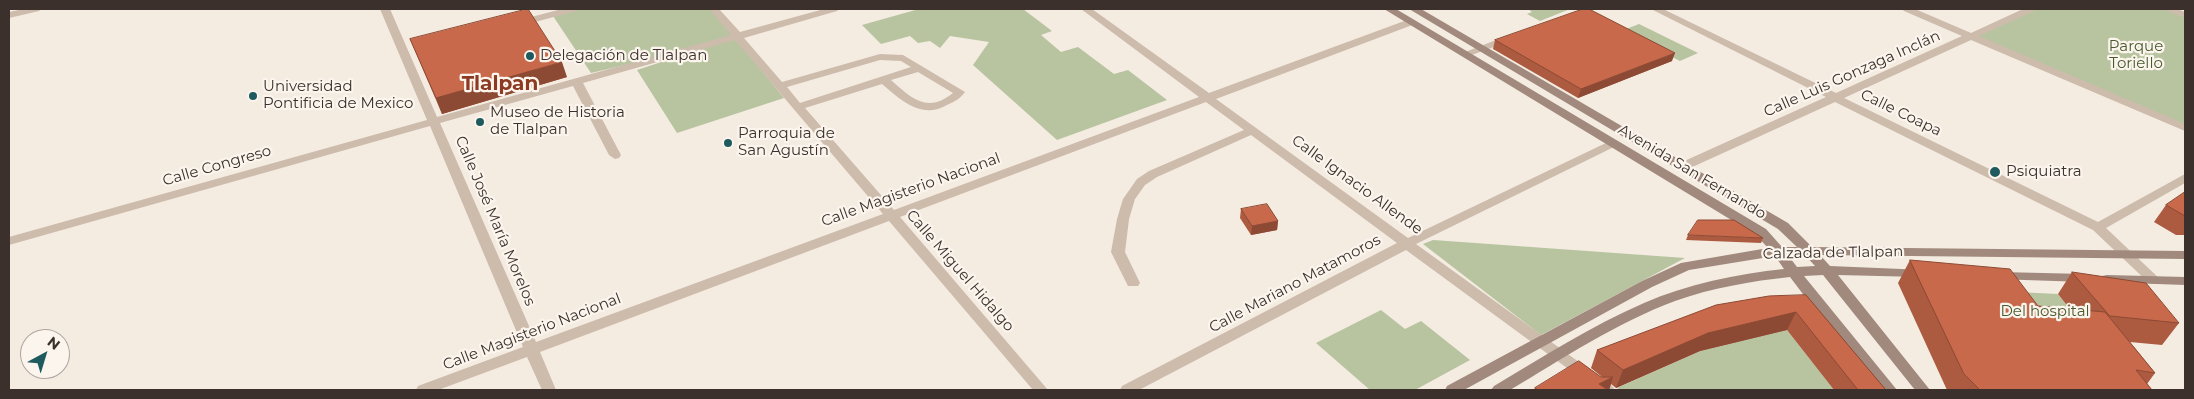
<!DOCTYPE html>
<meta charset="utf-8">
<style>
body{margin:0}
#map{position:relative;width:2194px;height:399px;overflow:hidden;background:#f4ebe1;font-family:Montserrat,sans-serif}
canvas{display:block}
.frame{position:absolute;inset:0;border:10px solid #3b302b;pointer-events:none}
.north{position:absolute;left:20px;top:329px;width:50px;height:50px;box-sizing:border-box;background:#fbf5ee;border:1px solid #aea6a0;border-radius:50%;rotate:39deg;font-size:14px;font-weight:700;line-height:20px;text-align:center;color:#3b302b}
.north::after{content:'';display:block;margin:auto;width:18px;height:22px;background:#1f5a5e;clip-path:polygon(50% 0,100% 100%,50% 72%,0 100%)}
</style>
<div id="map">
<canvas width="2194" height="399"></canvas>
<div class="frame"></div>
<div class="north">N</div>
</div>
<script>
const ctx = document.querySelector('canvas').getContext('2d');
ctx.lineJoin = 'round';
function fillPath(path, color) {
  ctx.fillStyle = color;
  ctx.fill(path, 'evenodd');
}
function stroke(path, color, width, dash) {
  ctx.strokeStyle = color;
  ctx.lineWidth = width;
  ctx.lineCap = dash ? 'butt' : 'round';
  ctx.setLineDash(dash || []);
  ctx.stroke(path);
}
function write(font, color, halo, rows, align = 'center') {
  ctx.font = font + ' Montserrat,sans-serif';
  ctx.lineWidth = 4.5;
  ctx.setLineDash([]);
  ctx.textBaseline = 'middle';
  ctx.strokeStyle = halo;
  ctx.fillStyle = color;
  for (const [text, x, y, turn = 0] of rows) {
    ctx.save();
    ctx.translate(x, y);
    ctx.rotate((+turn || 0) * Math.PI / 180);
    ctx.textAlign = isNaN(turn) ? turn : align;
    if (halo) ctx.strokeText(text, 0, 0);
    ctx.fillText(text, 0, 0);
    ctx.restore();
  }
}
const green = new Path2D(`
 M580,9H713L734,36L659,57L591,73L553,16Z
 M919,9H1023L1052,31L1041,35L1061,52L1078,47L1114,74L1128,70L1167,100L1057,140L973,65L989,42L950,36L940,48L930,41L918,43L910,36L881,44L862,25Z
 M1528,9H1570L1540,21L1527,14L1532,12Z
 M2031,9H2168L2185,15V128L1972,37Z
 M1639,24L1698,53L1680,61L1621,31Z
 M735,38L784,98L677,133L637,70Z
 M1433,240L1685,258L1541,335L1423,244Z
 M1996,291L2058,294L2089,334Z
 M1381,310L1405,329L1421,321L1470,360L1415,390H1370L1316,343Z
 M1787,330L1834,390H1621L1617,388L1700,351Z`);
const street = new Path2D(`
 M24,9H41L39,11L9,18V12Z
 M380,9H390L437,117L731,35L709,9H719L740,32L824,9H839L837,11L744,38L782,82L880,54L903,55L965,92C959,100 953,102 945,106C920,119 900,99 882,84L805,108L894,210L1199,97L1081,9H1092L1209,93L1407,20H1415V24L1216,99L1408,238L1610,141H1618L1620,143L1618,145L1416,244L1612,386L1615,390H1597L1406,250L1139,390H1120L1122,386L1397,243L1251,135L1157,177L1145,185L1135,199L1129,219L1125,252L1140,283L1138,286H1128L1111,252L1117,219L1123,199L1137,179L1149,171L1244,130L1206,102L900,217L1048,390H1033L889,221L540,352L556,390H542L527,357L438,390H416L418,386L523,347L430,126L9,245V237L427,120ZM735,40L883,214L536,342L440,123L573,86L609,155L615,159L619,158L621,155L583,83ZM880,60L901,61L911,67L800,103L787,87ZM918,72L953,93C927,114 911,98 891,80Z
 M562,9H578L576,11L520,26L515,23L516,21Z
 M1651,9H1663L1836,93L1962,36L1904,11L1902,9H1915L1971,33L2023,9H2036L2034,11L1979,36L2185,124V131L1971,40L1844,98L2098,222L2185,174V183L2106,228L2162,281L2160,284H2150L2093,230L1835,102L1688,169H1680L1678,166L1680,163L1826,97Z
 M2163,9H2177L2185,12V18Z
 M1509,35L1514,38L1513,40L1469,56L1465,57L1460,54Z`);
const secondary = new Path2D(`
 M1384,9H1396L1766,229L1782,247H1797L1778,229L1409,9H1421L1788,223L1812,247L2185,251V259L1820,255L1830,266L1925,270L1927,273L1925,276L1920,277L1838,275L1930,390H1915L1823,275L1804,276L1897,390H1882L1818,314L1790,277C1752,281 1711,288 1675,301C1616,323 1564,358 1510,390H1491L1494,386C1543,357 1591,326 1644,303C1687,284 1737,274 1784,269L1775,256L1689,270L1652,287L1464,390H1445L1447,386L1642,281L1681,263L1768,248L1756,235ZM1788,255H1805L1815,266L1797,267Z
 M2000,272L2085,274L2090,275L2092,278L2090,281L2085,282L1995,279L1993,276Z
 M2107,275L2185,277V285L2102,282L2100,279L2102,276Z`);
const wall = new Path2D(`
 M410,39L567,77L442,114Z
 M1495,40L1672,61L1578,98L1493,49Z
 M2185,192V235H2176L2154,222L2166,205Z
 M1241,209L1278,221L1277,230L1251,235L1240,218Z
 M1688,235L1763,238L1761,243L1686,240Z
 M1910,260L2038,306L2069,308L2058,294L2072,272L2179,323L2162,345L2130,342L2155,373L2147,384L2152,390H1947L1898,283Z
 M1806,295L1886,390H1834L1787,330L1700,351L1616,388L1611,384L1609,390H1534L1535,388L1602,377L1591,368L1597,350Z`);
const shadedWall = new Path2D(`
 M1675,53L1672,61L1578,98L1581,89Z
 M562,62L567,77L442,114L436,98Z
 M1278,221L1277,230L1251,235L1252,226Z
 M1796,312L1787,330L1700,351L1616,388L1623,370L1708,333Z
 M1613,377L1609,390L1599,384Z`);
const building = new Path2D(`
 M528,9L562,62L436,98L410,39Z
 M1583,9H1589L1675,53L1581,89L1495,40Z
 M2185,192V216L2166,205Z
 M1267,204L1278,221L1252,226L1241,209Z
 M1698,220H1734L1763,238L1688,235Z
 M1910,260L2010,269L2038,306L2105,312L2155,373L2136,370L2152,390H1980L1964,374Z
 M2072,272L2146,283L2179,323L2110,316Z
 M1806,295L1886,390H1858L1796,312L1708,333L1623,370L1597,350L1716,305L1769,296Z
 M1579,361L1601,377H1613L1599,384L1608,390H1538L1535,388Z`);
const markers = [
 [530,56,5,"#1f5a5e"],
 [253,96,5,"#1f5a5e"],
 [480,122,5,"#1f5a5e"],
 [728,143,5,"#1f5a5e"],
 [1995,172,6,"#1f5a5e"]
];
const parkNames = [
 ["Parque",2136,47],
 ["Toriello",2136,64],
 ["Del hospital",2045,312]
];
const poiNames = [
 ["Delegación de Tlalpan",540,56],
 ["Universidad",263,87],
 ["Pontificia de Mexico",263,104],
 ["Museo de Historia",490,113],
 ["de Tlalpan",490,130],
 ["Parroquia de",738,134],
 ["San Agustín",738,151],
 ["Psiquiatra",2006,172]
];
const streetNames = [
 ["Calle Luis Gonzaga Inclán",1852,74,-24],
 ["Calle Coapa",1901,113,26],
 ["Calle Congreso",217,166,-16],
 ["Avenida San Fernando",1692,172,31],
 ["Calle Ignacio Allende",1357,185,36],
 ["Calle Magisterio Nacional",911,190,-20],
 ["Calle José María Morelos",495,221,67],
 ["Calzada de Tlalpan",1833,253,-1],
 ["Calle Miguel Hidalgo",960,271,49],
 ["Calle Mariano Matamoros",1295,284,-28],
 ["Calle Magisterio Nacional",532,332,-21]
];
const districtNames = [
 ["Tlalpan",500,84]
];
fillPath(green, '#b8c4a0');
fillPath(street, '#cdbbac');
fillPath(secondary, '#a18a7d');
fillPath(wall, '#ac5a40');
fillPath(shadedWall, '#8c4a34');
fillPath(building, '#c8694b');
stroke(building, '#8c4a34', 1);
for (const [x, y, r, color] of markers) {
  const dot = new Path2D();
  dot.arc(x, y, r, 0, 2 * Math.PI);
  ctx.fillStyle = color;
  ctx.fill(dot);
  stroke(dot, '#fbf5ee', 2);
}
write('15px', '#4a5a2e', '#fbf5ee', parkNames);
write('15px', '#3b302b', '#fbf5ee', poiNames, 'left');
write('15px', '#3b302b', '#fbf5ee', streetNames);
write('bold 20px', '#8c3b22', '#fbf5ee', districtNames);
</script>
